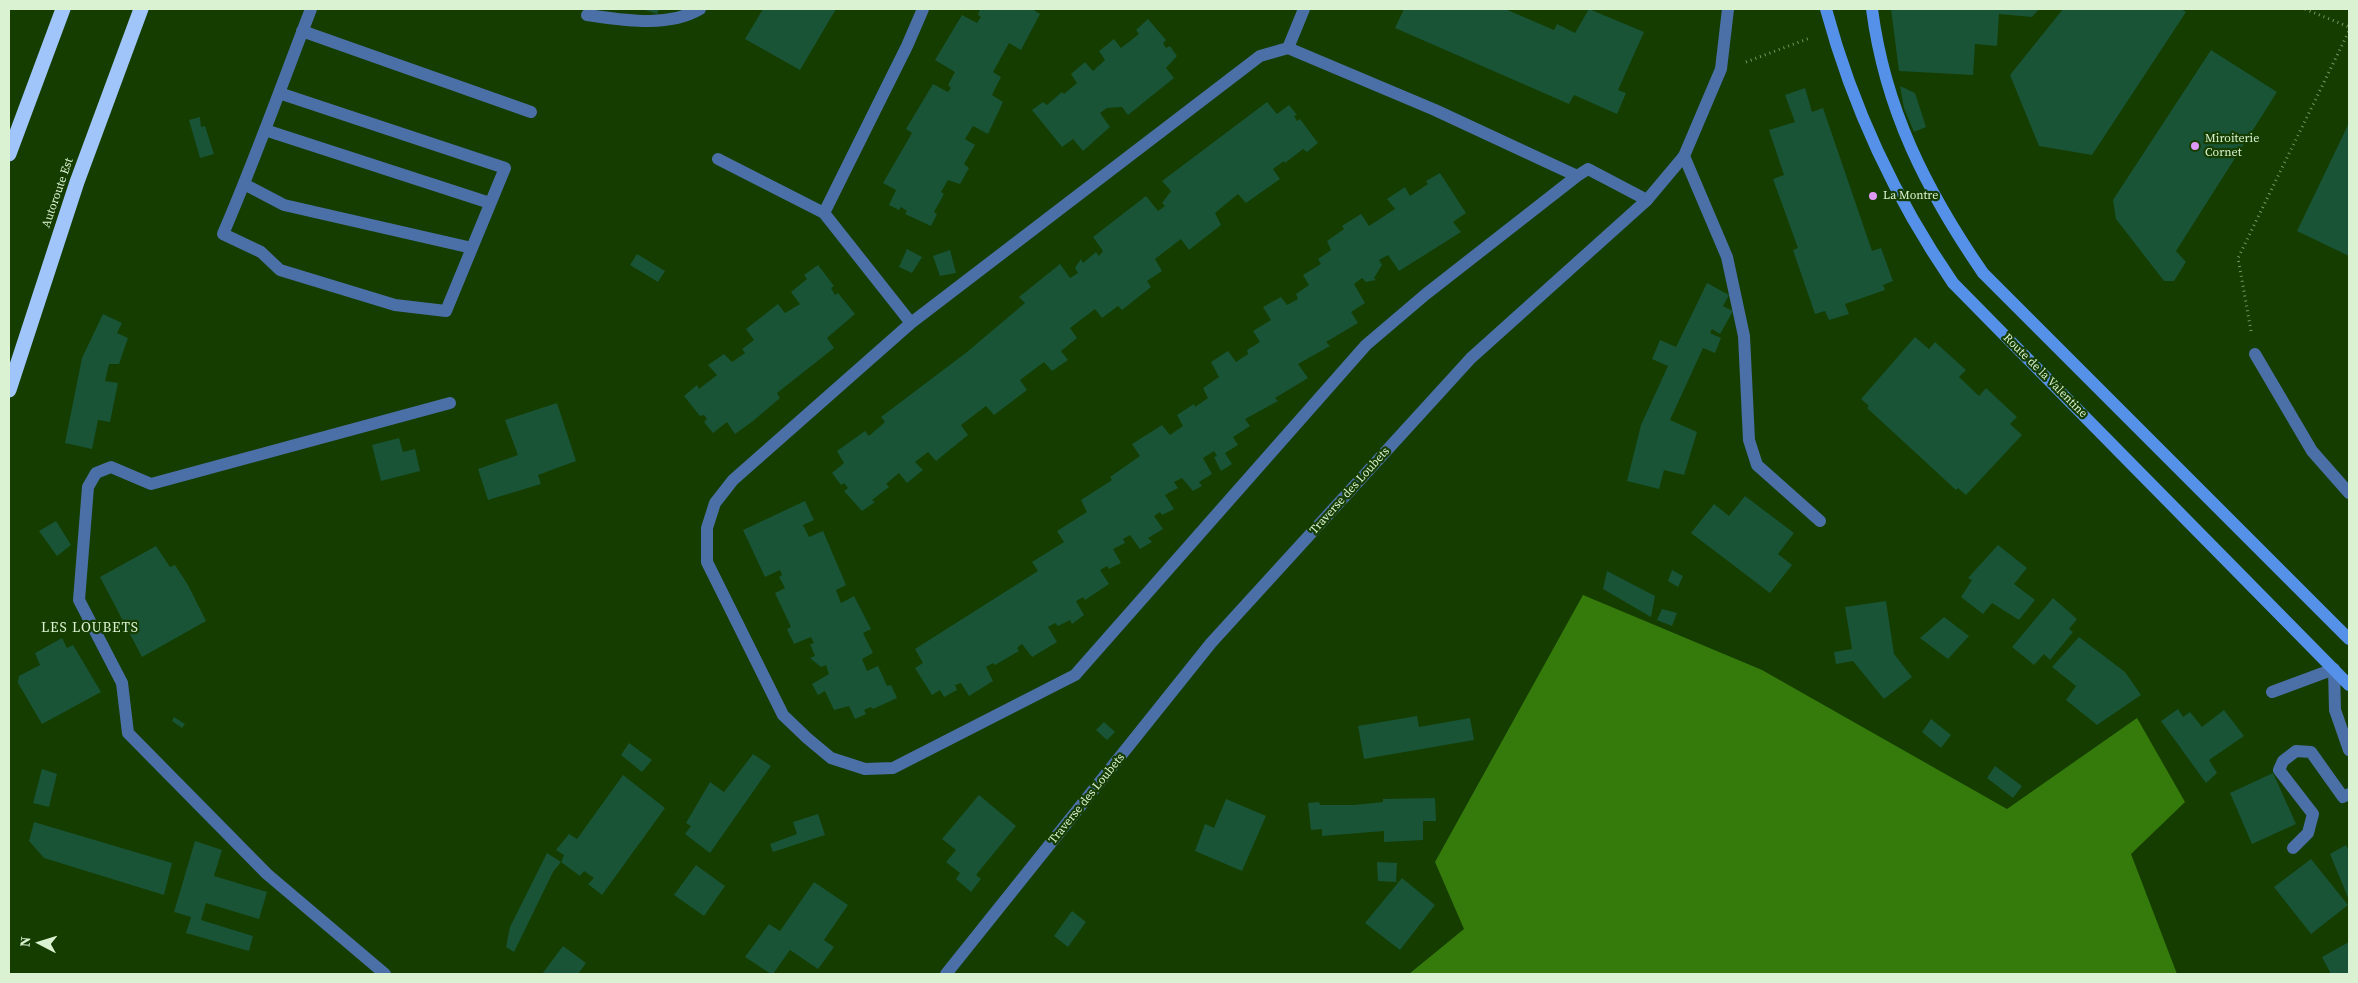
<!DOCTYPE html>
<style>
body{margin:0}
#map{position:relative;width:2358px;height:983px;overflow:hidden;background:#153d00;font-family:"Source Serif 4",serif}
canvas{display:block}
.frame{position:absolute;inset:0;border:10px solid #daf2d2;pointer-events:none}
.north{position:absolute;left:15px;top:918px;width:50px;height:50px;-webkit-text-stroke:4px #153d00;paint-order:stroke;rotate:275deg;font-size:14px;font-weight:700;line-height:20px;text-align:center;color:#daf2d2}
.north::after{content:'';display:block;margin:auto;width:18px;height:22px;background:#daf2d2;clip-path:polygon(50% 0,100% 100%,50% 72%,0 100%)}
</style>
<div id="map">
<canvas width="2358" height="983"></canvas>
<div class="frame"></div>
<div class="north">N</div>
</div>
<script>
const ctx = document.querySelector('canvas').getContext('2d');
ctx.lineJoin = 'round';
function fillPath(path, color) {
  ctx.fillStyle = color;
  ctx.fill(path, 'evenodd');
}
function stroke(path, color, width, dash) {
  ctx.strokeStyle = color;
  ctx.lineWidth = width;
  ctx.lineCap = dash ? 'butt' : 'round';
  ctx.setLineDash(dash || []);
  ctx.stroke(path);
}
function write(font, color, halo, rows, align = 'center') {
  ctx.font = font + ' "Source Serif 4",serif';
  ctx.lineWidth = 4.5;
  ctx.setLineDash([]);
  ctx.textBaseline = 'middle';
  ctx.strokeStyle = halo;
  ctx.fillStyle = color;
  for (const [text, x, y, turn = 0] of rows) {
    ctx.save();
    ctx.translate(x, y);
    ctx.rotate((+turn || 0) * Math.PI / 180);
    ctx.textAlign = isNaN(turn) ? turn : align;
    if (halo) ctx.strokeText(text, 0, 0);
    ctx.fillText(text, 0, 0);
    ctx.restore();
  }
}
const forest = new Path2D(`
 M1583,595L1762,670L2007,809L2137,718L2185,802L2131,854L2177,974H1409L1464,929L1435,862Z`);
const building = new Path2D(`
 M642,9H659L657,14Z
 M763,9H836L800,70L745,39Z
 M980,9H1032L1040,14L1021,50L1009,43L993,72L1001,77L992,95L1003,102L988,134L973,126L965,139L975,145L964,164L969,168L960,184L948,180L941,192L944,194L934,212L937,214L931,226L905,214L907,211L901,207L899,210L889,205L896,190L883,183L912,133L906,129L933,84L948,92L951,88L948,85L955,72L935,60L962,15L977,23L981,17L978,15Z
 M1404,9H1505L1554,30L1557,24L1575,33L1589,9L1644,32L1618,90L1626,93L1617,114L1574,95L1569,104L1395,28Z
 M1891,9H2039L2032,17L1999,14L1997,46L1975,44L1973,75L1899,71Z
 M2063,9H2181L2186,12L2092,155L2039,146L2010,75Z
 M1148,19L1166,40L1163,43L1166,48L1170,46L1177,56L1166,68L1174,78L1128,115L1122,107L1107,108L1100,113L1110,127L1083,151L1073,139L1062,147L1032,110L1043,102L1047,105L1062,92L1064,94L1077,83L1071,74L1085,62L1093,71L1105,60L1099,51L1114,39L1121,48L1139,34L1136,30Z
 M2211,50L2277,92L2176,251L2186,262L2174,281H2164L2116,219L2113,200Z
 M1900,86L1915,93L1926,127L1914,132L1904,108Z
 M1805,88L1812,112L1823,108L1872,251L1881,248L1893,281L1883,285L1885,290L1845,304L1849,314L1829,320L1825,311L1815,314L1793,250L1798,248L1773,179L1784,175L1769,130L1795,122L1785,95Z
 M1267,102L1277,114L1289,105L1297,115L1294,116L1297,121L1300,119L1318,143L1307,152L1303,149L1285,163L1284,161L1273,169L1280,179L1246,203L1238,194L1215,213L1221,225L1189,250L1181,239L1155,259L1162,271L1147,281L1151,287L1122,310L1118,306L1102,318L1095,309L1070,328L1077,338L1061,351L1068,360L1052,371L1044,362L1020,380L1027,390L994,415L986,406L961,425L968,435L936,461L928,452L915,462L923,470L907,483L899,473L886,484L889,487L872,500L875,502L862,511L844,491L848,488L844,483L841,485L832,473L844,463L837,451L865,431L869,436L885,422L881,417L967,352L1025,303L1019,297L1060,264L1070,278L1078,273L1075,268L1081,259L1083,263L1096,252L1099,256L1103,251L1093,237L1133,206L1146,196L1158,211L1165,206L1162,203L1171,191L1162,181Z
 M200,117L201,127L205,126L214,154L200,158L189,120Z
 M2349,123V256L2297,231Z
 M1440,173L1466,213L1453,222L1461,232L1399,271L1388,255L1379,260L1382,265L1374,278L1376,280L1366,282L1362,278L1354,284L1365,303L1351,312L1358,323L1326,342L1330,346L1298,364L1308,378L1275,398L1278,401L1245,419L1250,426L1233,437L1238,445L1225,453L1232,464L1221,471L1214,457L1217,456L1214,451L1203,458L1212,474L1199,482L1202,486L1193,491L1182,478L1174,482L1178,488L1165,495L1174,509L1162,515L1160,512L1154,516L1163,529L1148,538L1152,542L1140,549L1130,535L1123,539L1125,543L1113,549L1121,563L1109,569L1107,566L1100,570L1109,584L1085,600L1083,597L1076,601L1084,615L1072,624L1070,620L1058,626L1055,623L1048,627L1057,642L1032,657L1022,644L1017,648L1019,651L995,665L993,663L986,667L993,681L969,696L961,683L955,685L957,690L944,697L940,690L932,695L915,668L923,663L915,649L1038,571L1032,562L1064,542L1057,531L1087,512L1081,500L1112,480L1110,477L1140,456L1132,444L1162,425L1170,435L1183,426L1177,415L1194,404L1195,407L1208,398L1203,388L1219,377L1211,362L1228,351L1236,362L1248,354L1247,350L1260,342L1253,331L1271,320L1263,307L1281,297L1287,305L1298,299L1296,294L1309,285L1303,275L1321,264L1318,259L1331,250L1327,241L1344,229L1342,226L1361,214L1369,226L1395,209L1387,199L1405,187L1410,196L1428,184L1426,181Z
 M907,249L922,257L912,273L899,267Z
 M950,250L956,273L940,276L933,256Z
 M637,254L665,271L658,282L630,265Z
 M818,265L834,286L831,288L835,295L838,293L855,314L827,338L834,348L777,393L780,398L753,421L735,434L727,422L713,433L704,422L707,419L704,415L700,416L684,396L697,385L699,389L717,375L708,365L724,354L732,362L745,353L742,349L754,340L746,329L778,304L785,313L800,304L791,292L807,279L804,275Z
 M1707,283L1729,295L1723,306L1733,311L1720,334L1712,329L1710,333L1721,338L1715,353L1703,348L1670,420L1697,432L1684,475L1664,470L1659,489L1627,481L1641,425L1668,366L1652,359L1660,340L1676,347Z
 M103,314L122,323L117,333L128,338L119,364H109L105,381L118,383L110,422L98,420L92,449L65,443L82,358Z
 M1915,337L1929,349L1935,342L1966,370L1959,377L1979,396L1986,388L2017,417L2010,424L2022,435L1966,495L1958,488L1956,490L1867,408L1869,406L1861,399Z
 M557,403L576,461L538,475L541,484L488,500L478,469L518,455L505,420Z
 M399,438L403,452L415,449L420,471L381,481L372,445Z
 M1745,496L1794,533L1778,554L1792,565L1770,593L1691,533L1714,504L1729,516Z
 M805,501L814,520L803,525L809,537L823,531L846,585L836,590L841,603L854,596L871,629L863,633L873,653L862,659L867,671L878,666L887,686L891,685L897,698L873,709L871,707L864,710L866,714L855,719L849,706L834,710L825,691L818,695L812,684L829,674L826,665L821,667L810,658L815,656L810,644L814,643L811,637L794,644L787,629L791,627L775,593L785,588L779,577L782,575L780,570L765,577L743,530Z
 M56,521L71,545L57,556L39,531Z
 M1998,545L2027,568L2014,584L2035,600L2019,620L1992,603L1983,614L1961,597L1972,580L1968,578Z
 M156,546L170,567L175,565L188,585L206,621L142,657L100,577Z
 M1672,570L1683,576L1678,587L1668,581Z
 M1607,571L1655,596L1651,617L1603,589Z
 M2053,598L2077,619L2069,629L2073,632L2050,660L2044,654L2034,665L2012,647Z
 M1886,601L1894,654L1912,677L1884,699L1853,661L1836,664L1834,652L1852,649L1845,607Z
 M1662,609L1677,613L1672,626L1657,620Z
 M1944,617L1969,636L1948,659L1920,638Z
 M2079,637L2125,672L2141,695L2097,725L2066,700L2076,686L2052,667Z
 M62,638L67,648L73,645L101,692L42,724L18,683L19,676L40,665L35,653Z
 M2178,709L2183,717L2190,712L2202,727L2224,710L2244,736L2209,760L2217,773L2206,783L2161,721Z
 M1417,716L1419,727L1470,718L1474,740L1364,759L1358,726Z
 M174,717L185,724L182,728L172,721Z
 M1931,719L1951,735L1941,748L1922,732Z
 M1104,722L1115,732L1107,740L1096,730Z
 M629,743L652,760L642,772L621,755Z
 M753,754L771,766L710,853L685,834L691,826L686,823L710,782L724,792Z
 M1995,766L2022,786L2013,798L1987,778Z
 M42,769L57,774L49,807L33,803Z
 M2273,773L2296,824L2252,844L2230,793Z
 M623,775L665,808L602,895L588,884L594,878L584,871L580,876L561,862L553,872L514,952L506,947L510,927L547,853L561,862L564,855L556,850L569,834L577,839Z
 M979,795L1016,826L976,875L981,879L971,892L956,879L960,873L946,862L956,850L942,839Z
 M1435,798L1436,821H1423V840L1384,842V831L1322,836V829L1311,830L1308,803L1319,802L1320,805H1354L1383,802V799Z
 M1226,799L1266,816L1242,871L1195,851L1205,824L1214,828Z
 M818,814L825,835L773,852L770,844L797,834L793,822Z
 M34,822L172,863L164,895L44,858L29,841Z
 M195,841L222,850L214,876L267,892L259,919L206,903L201,920L253,936L249,951L186,933L191,917L174,912Z
 M2346,845L2349,851V900L2330,854Z
 M2311,859L2348,905L2311,934L2274,887Z
 M1377,862L1397,863L1396,882L1378,881Z
 M696,865L725,886L704,916L674,895Z
 M1402,878L1435,905L1400,950L1365,923Z
 M814,882L848,905L824,940L834,947L818,969L790,950L773,974H771L745,957L769,924L780,931Z
 M1072,911L1086,922L1068,947L1054,936Z
 M2349,942V974H2331L2322,957Z
 M563,946L586,963L578,974H542Z`);
const path = new Path2D(`
 M2305,9L2349,27
 M1746,62L1810,38
 M2251,331L2238,258L2349,31`);
const lane = new Path2D(`
 M587,15C624,20 667,28 700,9
 M302,31L531,112
 M1288,48L1304,9
 M279,93L505,168L446,311L395,305L280,270L261,252L223,234C255,160 282,84 311,9
 M265,130L490,203
 M1684,156L1727,257L1744,336L1749,440L1757,465L1820,521
 M718,159L824,213
 M1577,176L1426,294L1366,345L1075,675L893,768L865,769L831,758L807,738L783,715L707,562V528L715,503L733,480L911,323L1260,56L1288,48L1435,110L1577,176L1588,169L1647,200
 M244,184L284,205L472,248
 M911,323L824,213L907,46L923,9
 M2255,354L2312,451L2349,493
 M385,974L267,874L128,733L122,683L79,600L88,487L96,473L111,467L151,484L450,403`);
const street = new Path2D(`
 M2272,692L2334,669L2335,710L2349,750
 M2293,848L2308,833L2313,814L2279,770L2283,761L2296,751L2311,752L2343,797L2349,794
 M946,974L1211,643L1471,358L1647,200L1684,156L1721,69L1728,9`);
const secondary = new Path2D(`
 M1826,9C1853,109 1894,197 1953,283L2349,685
 M1872,9C1885,109 1926,190 1983,273L2349,639`);
const highway = new Path2D(`
 M9,154L63,9
 M9,390L77,182L141,9`);
const markers = [
 [2195,146,5,"#dd99f3"],
 [1873,196,5,"#dd99f3"]
];
const poiNames = [
 ["Miroiterie",2205,139],
 ["Cornet",2205,153],
 ["La Montre",1883,196]
];
const streetNames = [
 ["Autoroute Est",58,193,-71],
 ["Route de la Valentine",2045,376,45],
 ["Traverse des Loubets",1350,491,-48],
 ["Traverse des Loubets",1087,799,-51]
];
const neighbourhoodNames = [
 ["LES LOUBETS",90,628]
];
fillPath(forest, '#357b0b');
fillPath(building, '#195436');
stroke(path, '#739464', 3, [1, 4]);
stroke(lane, '#4b70a7', 12);
stroke(street, '#4b70a7', 12);
stroke(secondary, '#5591e8', 12);
stroke(highway, '#a0c5fa', 15);
for (const [x, y, r, color] of markers) {
  const dot = new Path2D();
  dot.arc(x, y, r, 0, 2 * Math.PI);
  ctx.fillStyle = color;
  ctx.fill(dot);
  stroke(dot, '#153d00', 2);
}
write('12px', '#daf2d2', '#153d00', poiNames, 'left');
write('12px', '#daf2d2', '#153d00', streetNames);
ctx.letterSpacing = '1px';
write('14px', '#daf2d2', '#153d00', neighbourhoodNames);
ctx.letterSpacing = '0px';
</script>
